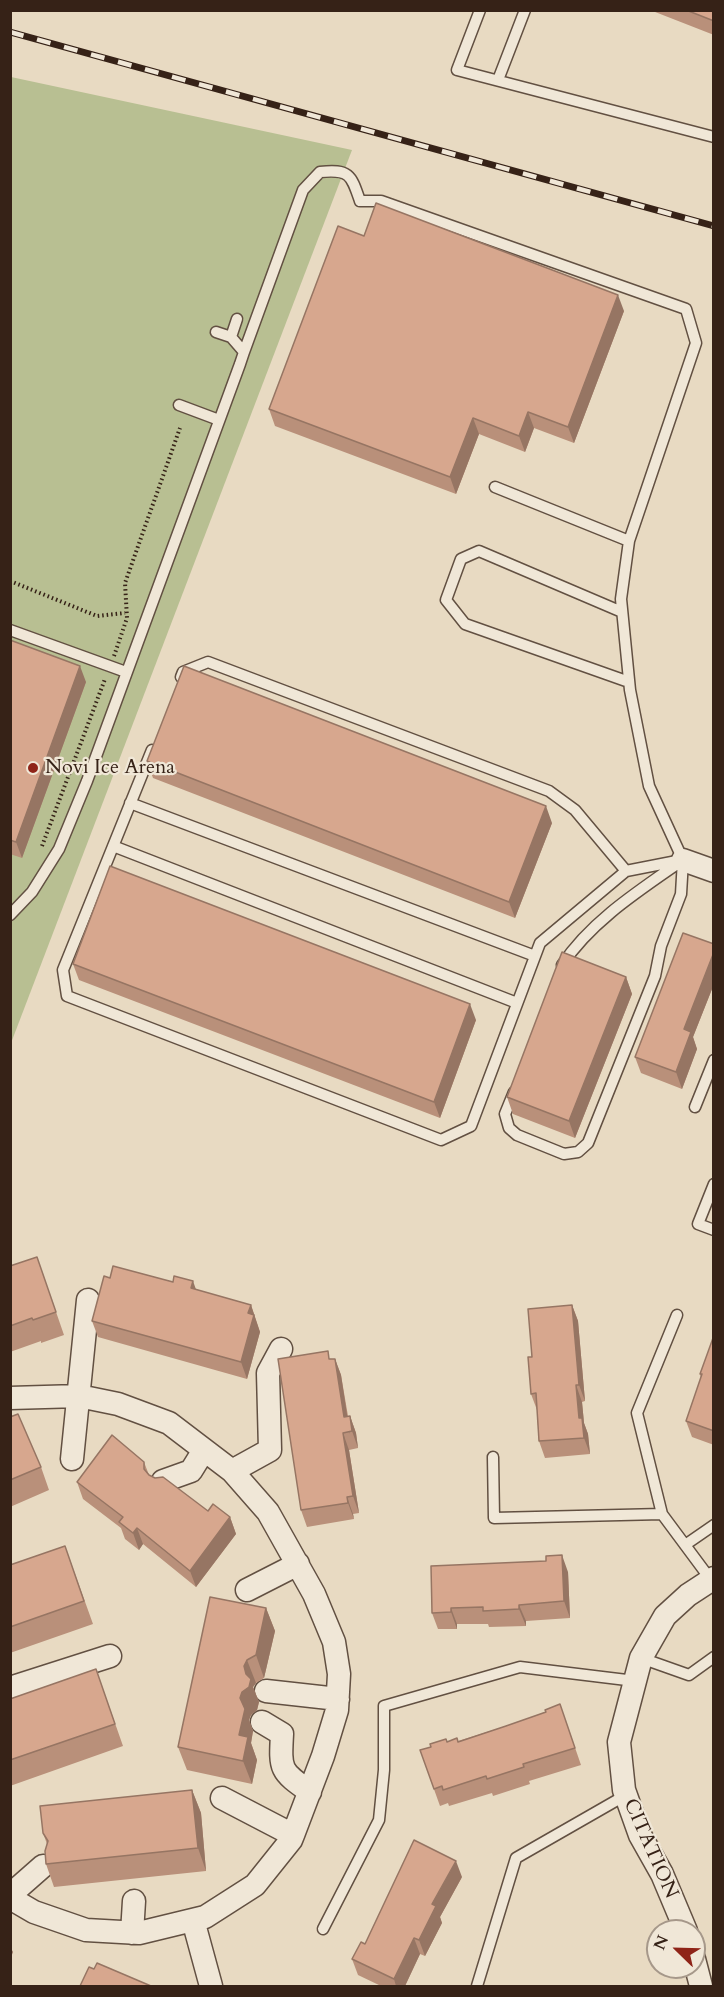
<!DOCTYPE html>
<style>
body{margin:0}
#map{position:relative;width:724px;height:1997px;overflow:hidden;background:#e8dac2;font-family:Cardo,serif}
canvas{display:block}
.frame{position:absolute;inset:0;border:12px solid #362217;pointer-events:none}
.north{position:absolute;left:646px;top:1919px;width:60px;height:60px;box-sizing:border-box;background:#f0e7d7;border:2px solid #a6988a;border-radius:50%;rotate:293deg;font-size:16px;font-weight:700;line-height:24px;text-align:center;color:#362217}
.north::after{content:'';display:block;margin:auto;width:21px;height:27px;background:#8f2418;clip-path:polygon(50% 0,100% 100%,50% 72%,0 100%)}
</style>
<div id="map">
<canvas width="724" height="1997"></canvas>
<div class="frame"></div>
<div class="north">N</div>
</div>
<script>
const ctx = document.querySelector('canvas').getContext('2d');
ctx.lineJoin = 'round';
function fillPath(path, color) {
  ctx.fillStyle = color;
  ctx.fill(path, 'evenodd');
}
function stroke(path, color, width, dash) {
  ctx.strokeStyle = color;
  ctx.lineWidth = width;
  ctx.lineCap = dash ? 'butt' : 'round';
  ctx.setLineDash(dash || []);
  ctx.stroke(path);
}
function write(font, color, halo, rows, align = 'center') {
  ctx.font = font + ' Cardo,serif';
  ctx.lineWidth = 4.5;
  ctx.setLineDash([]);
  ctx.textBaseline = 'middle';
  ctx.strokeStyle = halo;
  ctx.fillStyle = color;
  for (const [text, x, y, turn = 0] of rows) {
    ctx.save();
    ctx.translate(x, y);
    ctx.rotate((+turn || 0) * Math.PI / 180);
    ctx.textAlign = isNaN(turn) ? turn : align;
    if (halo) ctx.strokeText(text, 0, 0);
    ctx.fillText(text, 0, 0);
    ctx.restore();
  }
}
const green = new Path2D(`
 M11,77L352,150L11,1043L10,77Z`);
const path = new Path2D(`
 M10,581L97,616L125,613
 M114,656L127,618L125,583L180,428
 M42,846L105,679`);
const service = new Path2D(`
 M480,10L457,70L714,137
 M498,80L525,10
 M231,337L237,319
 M244,352L303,190L320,172C350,169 351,175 360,201H381L686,309L696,343L629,541L621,599L630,690L649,786L683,860L681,894L661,946L655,976L588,1143L578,1152L564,1154L517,1135L509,1128L505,1114L514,1092
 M179,405L219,420
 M495,487L629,541
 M622,612L479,551L461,559L446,600L465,624L629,682
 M10,630L126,672
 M181,677L183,672L208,662L549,791L575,810L626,871L677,861
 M152,750L63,970L67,996L441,1140L471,1126L540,943L626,871
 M130,803L535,956
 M113,846L517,1003
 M10,915L32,892L59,849L87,781L240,364L244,352L231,337L216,332
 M562,965C591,921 640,890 683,860
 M695,1107L714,1060
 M714,1184L698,1224L714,1230
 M677,1315L637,1413L662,1514L711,1580
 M493,1457L494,1518L662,1514
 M685,1545L714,1525
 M641,1658L689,1675L714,1657
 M323,1929L379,1820L384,1770V1706L520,1667L635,1681
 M477,1986L516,1858L626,1795`);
const minor = new Path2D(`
 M683,860L714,871
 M10,1398L79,1396L118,1404L169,1423L232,1471L268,1512L314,1594L334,1642L339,1674L337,1710L323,1756L293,1835L291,1840L255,1885L205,1917L139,1933L86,1930L34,1912L10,1898
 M72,1459L88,1300
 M232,1471L270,1450L268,1373L281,1349
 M163,1481L191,1471L204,1450
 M247,1590L298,1564
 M10,1688L110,1656
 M266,1691L338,1699
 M262,1722L282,1734C280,1770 280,1771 310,1792
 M222,1798L293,1835
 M10,1895L43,1866
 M193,1920L211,1986
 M686,1931L662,1874L640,1835L624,1790L619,1742L641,1658L665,1616L688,1595L714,1578
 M132,1933L134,1901
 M694,1959L701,1986`);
const rail = new Path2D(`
 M10,32L714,226`);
const wall = new Path2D(`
 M650,10H714V35Z
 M364,236L624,311L574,443L534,428L525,452L479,434L456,494L275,426L269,409Z
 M10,640L86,682L22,858L10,854Z
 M147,761L552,823L515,918L153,778Z
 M714,944V984L693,1037L697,1049L682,1089L641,1073L635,1057Z
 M73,964L476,1020L440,1118L79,980Z
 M626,977L632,994L575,1138L513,1114L507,1097Z
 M37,1257L64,1335L41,1343V1341L10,1352V1266Z
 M196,1290L251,1305L260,1332L247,1379L98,1337L92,1321Z
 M572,1305L578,1321L585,1401L582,1402L584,1423L588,1434L590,1454L545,1458L539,1441L537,1410L531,1394L532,1357Z
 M714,1338V1445L692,1437L686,1421L701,1378L700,1374Z
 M330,1359H335L341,1375L348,1416H350L356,1433L358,1448L349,1450L359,1513L353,1514L354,1519L307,1527L301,1510Z
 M10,1417L41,1467L49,1490L10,1507Z
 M144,1462L149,1475L208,1511L230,1517L236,1534L196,1587L143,1544L139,1550L125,1539L121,1528L83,1499L77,1482Z
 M65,1546L93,1624L10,1653V1565Z
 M568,1572L570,1618L526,1621V1626L489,1627L488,1624H457V1629H438L432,1613Z
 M266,1608L275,1631L264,1678L256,1683L253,1687L259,1702L257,1710L251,1715L249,1720L253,1731L251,1743L257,1760L252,1784L187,1770L178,1747Z
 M96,1669L123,1746L10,1786V1699Z
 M560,1704L581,1765L529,1781L530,1784L493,1796L492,1793L449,1806L448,1803L440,1806L420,1750L447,1742L458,1741L506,1726L546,1712Z
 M192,1790L201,1813L206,1871L54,1887L46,1864L47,1844L43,1833Z
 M462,1877L440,1917L442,1923L425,1956L420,1954L405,1986H381L358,1975L352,1959L365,1944Z`);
const shadedWall = new Path2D(`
 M618,295L624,311L574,443L568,427Z
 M528,412L534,428L525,452L519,436Z
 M473,418L479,434L456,494L450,477Z
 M80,666L86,682L22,858L16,842Z
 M546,806L552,823L515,918L509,902Z
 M714,952V984L693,1037L697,1049L682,1089L676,1072L684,1029Z
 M626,977L632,994L575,1138L569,1121Z
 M470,1004L476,1020L440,1118L434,1102Z
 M193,1281L199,1298L191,1288Z
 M251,1305L260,1332L247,1379L241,1362L248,1313Z
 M572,1305L578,1321L585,1401L579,1385Z
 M335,1359L341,1375L350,1434L344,1417Z
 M576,1385L582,1402L584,1423L588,1434L590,1454L584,1438L579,1418Z
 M350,1416L356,1433L358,1448L352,1431Z
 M343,1433L349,1450L359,1513L353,1496Z
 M347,1497L353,1514L354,1519L348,1503Z
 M230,1517L236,1534L196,1587L190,1571Z
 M137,1528L143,1544L139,1550L133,1533Z
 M562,1555L568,1572L570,1618L564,1601Z
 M519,1605L526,1621V1626L519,1609Z
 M266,1608L275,1631L264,1678L256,1655Z
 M451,1608L457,1624V1629L451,1612Z
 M247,1660L256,1683L253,1687L259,1702L257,1710L251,1715L249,1720L253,1731L251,1743L257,1760L252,1784L243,1761L239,1735L240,1698L246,1674L244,1666Z
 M192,1790L201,1813L206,1871L198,1848Z
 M456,1861L462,1877L440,1917L442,1923L425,1956L419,1940L432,1904Z
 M414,1938L420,1954L405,1986H396L394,1979Z
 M10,1946L13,1952L10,1960Z`);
const building = new Path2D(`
 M686,10H714V21Z
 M376,203L618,295L568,427L528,412L519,436L473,418L450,477L269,409L338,226L364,236Z
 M10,640L80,666L16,842L10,840Z
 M184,666L546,806L509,902L147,761Z
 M110,866L470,1004L434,1102L73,964Z
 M683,933L714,944V952L684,1029L691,1032L676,1072L635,1057Z
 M562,952L626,977L569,1121L507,1097Z
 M37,1257L56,1312L33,1320L32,1318L10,1326V1266Z
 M113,1266L173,1282L174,1276L193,1281L191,1288L251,1305L248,1313L254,1315L241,1362L92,1321L104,1276L110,1278Z
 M572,1305L579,1385H576L579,1418H582L584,1438L539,1441L536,1393L531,1394L528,1357H532L528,1309Z
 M713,1338H714V1431L686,1421L702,1374H700Z
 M328,1351L329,1359H335L344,1417L350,1416L352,1431L343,1433L353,1496L347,1497L348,1503L301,1510L278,1359Z
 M18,1414L41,1467L10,1480V1417Z
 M112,1435L144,1462V1469L149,1475L155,1478L163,1477L208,1511L213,1504L230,1517L190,1571L137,1528L133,1533L119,1522L123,1517L77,1482Z
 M65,1546L84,1601L10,1627V1565Z
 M562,1555L564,1601L519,1605V1609L483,1611V1607L451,1608V1612L432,1613L431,1566L546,1561V1556Z
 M210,1597L266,1608L256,1655L247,1660L244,1666L246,1674L251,1679L249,1687L242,1692L240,1698L245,1709L239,1735L248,1737L243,1761L178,1747Z
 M96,1669L115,1724L10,1760V1699Z
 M560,1704L575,1748L523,1764L524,1767L487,1779L486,1776L443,1790L442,1786L434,1789L420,1750L431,1747L430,1744L446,1739L447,1742L457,1738L458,1742L506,1726L546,1712L545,1710Z
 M192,1790L198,1848L46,1864L45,1851L48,1841L43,1833L40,1806Z
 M414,1840L456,1861L432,1904L436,1906L419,1940L414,1938L394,1979L352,1959L361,1942L365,1944Z
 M97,1963L151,1986H80L89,1967L94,1969Z`);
const markers = [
 [33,768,6,"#8f2418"]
];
const poiNames = [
 ["Novi Ice Arena",45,768]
];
const streetNames = [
 ["CITATION",650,1849,66]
];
fillPath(green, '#b8bf92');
stroke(service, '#625042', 13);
stroke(minor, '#625042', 25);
stroke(path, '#362217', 4, [1.5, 3]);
stroke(service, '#f0e7d7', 10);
stroke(minor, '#f0e7d7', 22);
stroke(rail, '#362217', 7);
stroke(rail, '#f0e7d7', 4.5, [14]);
fillPath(wall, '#b9907a');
fillPath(shadedWall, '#967563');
fillPath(building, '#d7a78e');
stroke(building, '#967563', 1.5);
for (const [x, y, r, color] of markers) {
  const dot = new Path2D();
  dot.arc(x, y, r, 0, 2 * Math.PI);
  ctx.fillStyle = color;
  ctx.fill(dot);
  stroke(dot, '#f0e7d7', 2);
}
write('20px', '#362217', '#f0e7d7', poiNames, 'left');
write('20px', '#362217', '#f0e7d7', streetNames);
</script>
